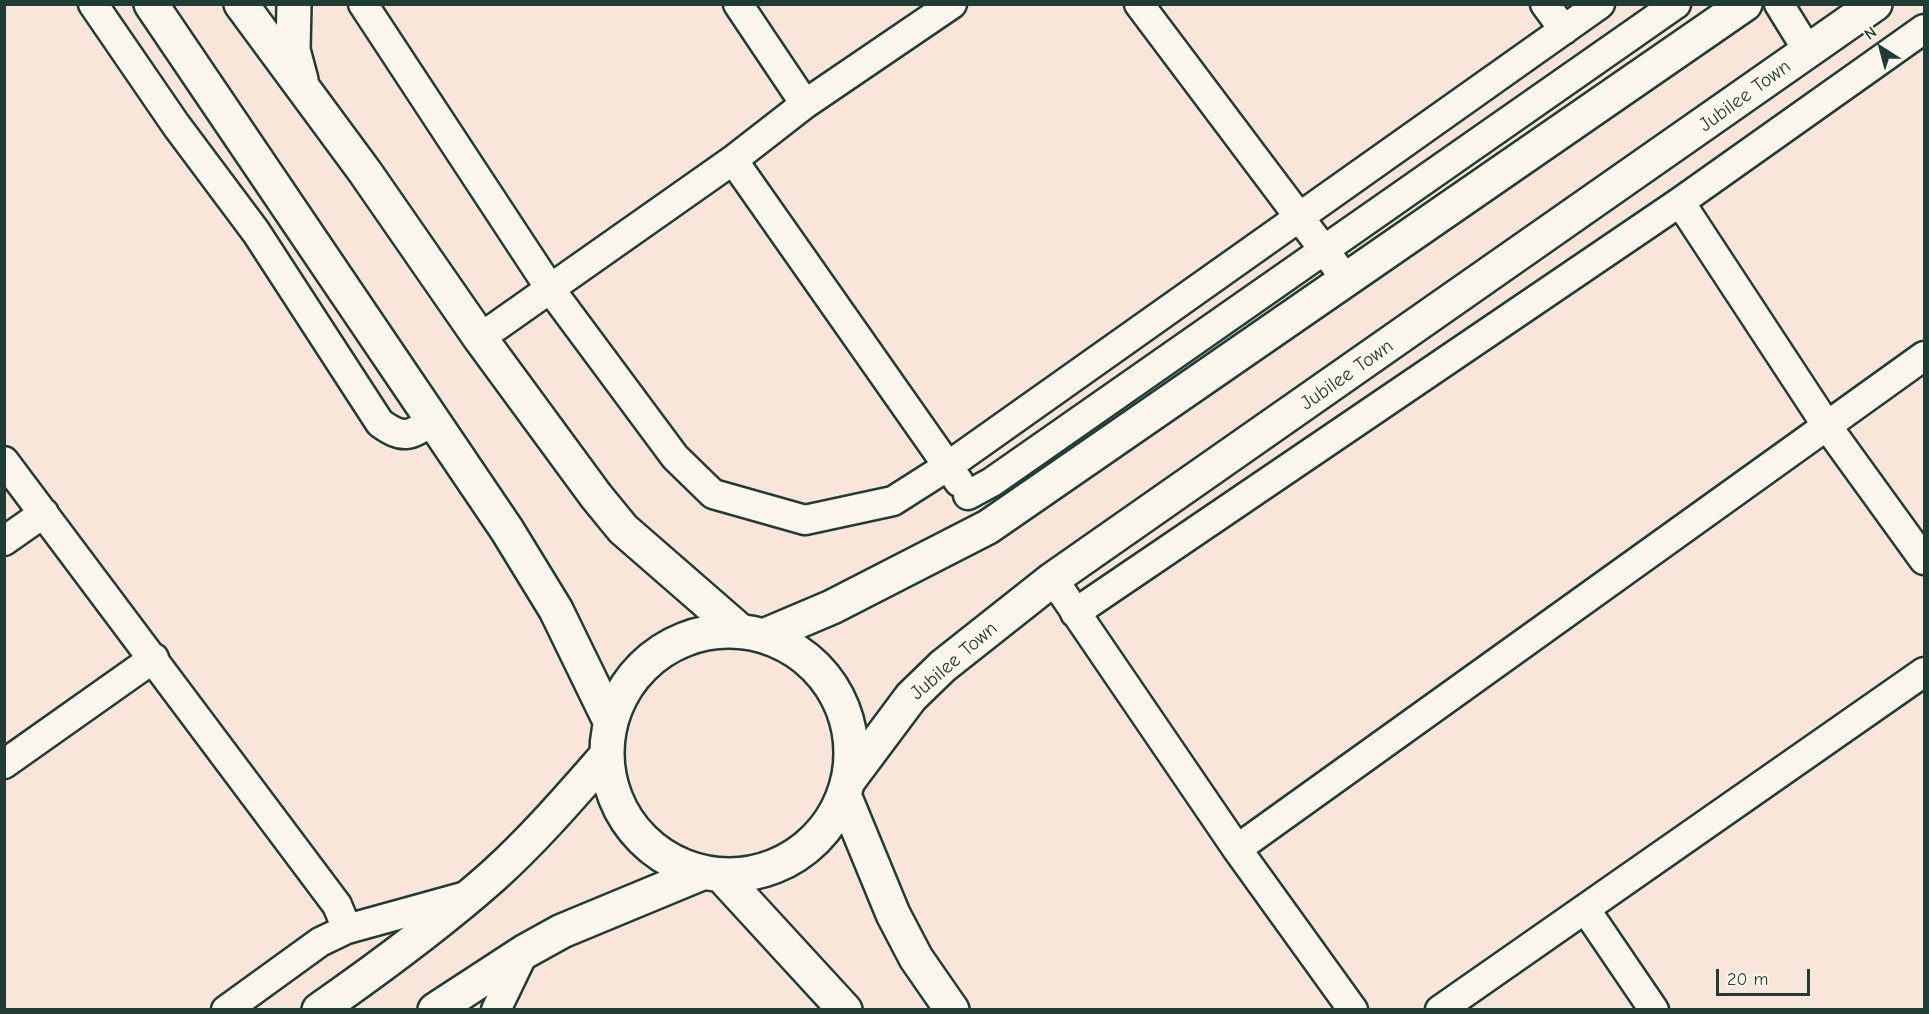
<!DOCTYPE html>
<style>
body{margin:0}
#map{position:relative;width:1929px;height:1014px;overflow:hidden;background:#f9e5d9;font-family:"Comic Neue",sans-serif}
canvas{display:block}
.frame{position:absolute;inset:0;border:6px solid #1f3d34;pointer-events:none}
.north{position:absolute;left:1851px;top:18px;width:60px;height:60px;-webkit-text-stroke:4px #fbf7ec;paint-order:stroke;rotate:324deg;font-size:16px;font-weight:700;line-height:24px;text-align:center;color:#1f3d34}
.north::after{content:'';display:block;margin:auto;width:21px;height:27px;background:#1f3d34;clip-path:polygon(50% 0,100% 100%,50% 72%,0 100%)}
.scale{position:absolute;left:1716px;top:969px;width:94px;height:27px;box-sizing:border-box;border:3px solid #1f3d34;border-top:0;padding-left:8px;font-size:18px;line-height:21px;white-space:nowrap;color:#1f3d34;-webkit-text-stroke:4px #fbf7ec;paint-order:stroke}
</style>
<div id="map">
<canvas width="1929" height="1014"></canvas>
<div class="frame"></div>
<div class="north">N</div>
<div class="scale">20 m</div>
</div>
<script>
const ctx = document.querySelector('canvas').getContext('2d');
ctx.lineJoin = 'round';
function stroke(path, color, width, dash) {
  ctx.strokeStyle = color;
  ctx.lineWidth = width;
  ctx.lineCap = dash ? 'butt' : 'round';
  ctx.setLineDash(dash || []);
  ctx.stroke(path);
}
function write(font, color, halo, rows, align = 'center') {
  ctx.font = font + ' "Comic Neue",sans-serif';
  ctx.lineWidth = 5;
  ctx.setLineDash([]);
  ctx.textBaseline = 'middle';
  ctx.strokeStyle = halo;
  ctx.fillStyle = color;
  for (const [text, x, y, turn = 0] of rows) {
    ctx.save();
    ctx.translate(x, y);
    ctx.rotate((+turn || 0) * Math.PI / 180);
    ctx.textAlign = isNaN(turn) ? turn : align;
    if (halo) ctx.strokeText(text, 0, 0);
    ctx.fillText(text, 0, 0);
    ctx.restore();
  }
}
const street = new Path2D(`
 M93,4L176,125L256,232L380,423C404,440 409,436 433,421
 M363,4L551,290L675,457L713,494L805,520L893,501L948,466L1600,4
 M738,4L805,104
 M1139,4L1336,266
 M1545,4L1564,30
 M1779,4L1808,51
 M733,160L959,482
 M1680,202L1827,426L1924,560
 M480,338L733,160L805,104L952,4
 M4,461L337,905L347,929
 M968,495L992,482L1676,4
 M4,541L44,513
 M1053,579L1237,849L1353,1010
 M1075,613L1680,202L1924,29
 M4,764L154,658
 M1237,849L1924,356
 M1586,910L1654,1010
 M226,1010L320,942L347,929L470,895
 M496,1010L524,952
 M1440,1010L1924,672`);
const secondary = new Path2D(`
 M151,4L507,530L556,610L610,721
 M241,4L365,172L480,338L596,496L623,529L739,630
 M294,4L293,50L301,80
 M607 753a122 122 0 1 1 244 0a122 122 0 1 1-244 0Z
 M766,635L832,607L988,527L1745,4
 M849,780L911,697L943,666L1053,579L1875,4
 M844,795L893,914L916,958L952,1010
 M721,875L845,1010
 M319,1010C379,968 439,924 493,876C534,839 570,797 606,756
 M435,1010L524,952L562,931L702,873`);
const streetNames = [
 ["Jubilee Town",1745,96,-36],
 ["Jubilee Town",1347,375,-35],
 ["Jubilee Town",954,661,-41]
];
stroke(street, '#1f3d34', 33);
stroke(secondary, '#1f3d34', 38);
stroke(street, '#fbf7ec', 28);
stroke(secondary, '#fbf7ec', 33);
write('20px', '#1f3d34', '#fbf7ec', streetNames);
</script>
